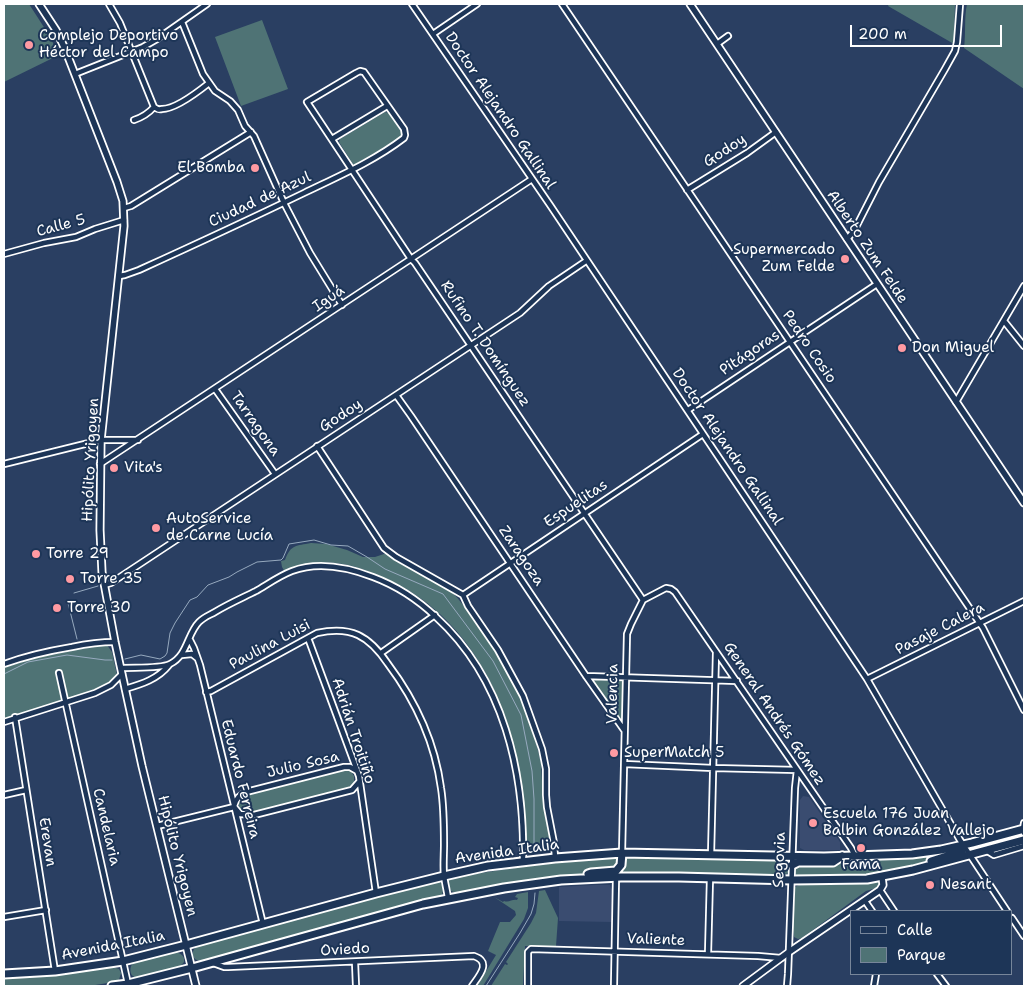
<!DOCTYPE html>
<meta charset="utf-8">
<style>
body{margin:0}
#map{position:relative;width:1028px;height:990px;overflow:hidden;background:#2a3f62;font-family:"Shantell Sans",sans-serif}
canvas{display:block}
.frame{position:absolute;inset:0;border:5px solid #fff;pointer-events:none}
.legend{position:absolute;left:850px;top:910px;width:162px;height:65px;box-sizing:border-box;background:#1d3557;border:1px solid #77869a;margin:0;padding:6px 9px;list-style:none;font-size:15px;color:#fff}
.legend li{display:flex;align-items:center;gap:10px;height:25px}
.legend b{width:25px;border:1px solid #77869a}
.scale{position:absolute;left:850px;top:25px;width:152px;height:22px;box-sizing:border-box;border:2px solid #fff;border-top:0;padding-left:6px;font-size:15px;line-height:18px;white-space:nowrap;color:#fff;-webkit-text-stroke:4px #1d3557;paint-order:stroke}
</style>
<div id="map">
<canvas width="1028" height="990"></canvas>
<div class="frame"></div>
<ul class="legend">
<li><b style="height:6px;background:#1d3557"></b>Calle</li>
<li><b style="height:14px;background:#4f7375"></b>Parque</li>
</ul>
<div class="scale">200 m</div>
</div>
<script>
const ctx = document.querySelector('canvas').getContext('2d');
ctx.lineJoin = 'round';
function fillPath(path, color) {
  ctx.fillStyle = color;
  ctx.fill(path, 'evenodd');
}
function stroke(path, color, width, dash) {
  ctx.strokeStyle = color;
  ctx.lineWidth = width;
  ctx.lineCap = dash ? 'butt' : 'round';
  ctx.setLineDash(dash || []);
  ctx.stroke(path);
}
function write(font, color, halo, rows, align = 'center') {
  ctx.font = font + ' "Shantell Sans",sans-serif';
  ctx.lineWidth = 4;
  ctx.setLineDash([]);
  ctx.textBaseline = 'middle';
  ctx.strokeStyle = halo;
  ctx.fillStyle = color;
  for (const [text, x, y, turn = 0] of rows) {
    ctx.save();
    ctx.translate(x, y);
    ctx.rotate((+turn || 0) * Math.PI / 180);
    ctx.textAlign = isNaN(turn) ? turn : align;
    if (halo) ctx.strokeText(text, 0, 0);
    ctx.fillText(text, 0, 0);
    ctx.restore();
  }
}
const built = new Path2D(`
 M803,796L809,797L824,819L840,842V850H804L800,848V800Z
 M595,885H610L613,892L612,922L559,921V887Z`);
const green = new Path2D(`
 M4,4H29L49,35L59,55L4,82Z
 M889,4H955L954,44L888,6Z
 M967,4H1024V89L964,48C966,33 964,18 967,4Z
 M262,20L288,89L241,106L215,37Z
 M385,112L389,113L402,133L401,137L358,163L356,164H353L339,142L340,139Z
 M311,543L326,544L347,550L363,557H375L387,553C407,568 431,578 451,592C459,598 463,606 470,613L498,655L513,681L525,709L537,746L541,763L543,801L546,819L552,844L551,848L548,851L528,853L526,851C524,826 524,800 520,775C506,691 463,610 380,576C345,561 320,557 285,572L282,567L281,561L285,560C291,544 296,546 311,543Z
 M107,645L112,652L117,675C99,696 31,708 4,719V668L31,659L81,649Z
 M596,680H620L623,682L622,719L621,720L619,719L594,683V681Z
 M347,769L350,770L354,776V784L346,789L248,814C238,812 236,802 242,795L340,770Z
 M955,850C935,857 915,866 895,870C865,877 832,876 801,877C795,876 794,872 795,867L797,865L834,864L848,860L878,858L919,857Z
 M677,857L784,860C791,863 791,874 783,876C731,875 678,871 626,873C569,875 512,883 456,893L451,891L448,883L449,880L453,878C529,864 599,857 677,857Z
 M436,881C443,881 445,890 441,896L438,897L374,913L203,961C194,962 189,954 196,947L380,896Z
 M876,882L880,883V885L878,888L873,889L866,891L802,938L798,939L794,937L793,927L795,887L799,885H838Z
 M545,890L558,918L556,946H525L523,986H491L505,964L507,965L508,964L506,962L531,923L536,913L539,891Z
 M528,892V908L524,919L483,986H477L496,955L488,951L500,922H510L516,915L515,911L494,897L503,902L504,901C509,903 512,899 517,900L518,898L515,897L517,894Z
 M175,952C181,953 185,956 184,962L179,968L139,978C132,978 129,973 131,966L134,962Z
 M113,967L119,969L121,973L119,980L114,982L89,986H4V978L58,975Z`);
const stream = new Path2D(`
 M74,593L98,586
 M68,603L77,639
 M125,659L141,655L160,659L165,656L167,653L170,633L175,623L190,600L197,597L208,585L229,577L237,572L257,562L281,560L283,558L289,544L314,540L331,545L348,546L367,557L385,569L443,594L493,661L521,715L532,771L534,799V852
 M4,674L28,662L67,655L105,660H112
 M486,986L520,933L531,914L534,904L535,893`);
const minor = new Path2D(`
 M109,4L120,23L154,107
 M412,4L550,205L867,679L960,840L1007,911
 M562,4L983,628L1024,710
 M182,22L203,74L215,91L230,101L238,110L245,126L254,136L284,203L310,253L342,305
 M433,34L477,4
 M717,44L728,36
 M75,74L143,47L157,39L207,4
 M154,107C157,109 158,110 162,109C175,109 199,91 209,83
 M134,120C143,117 148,114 154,107
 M332,139L387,106
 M687,190L747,153L776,132
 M124,208L131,206L251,132
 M847,239L854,231L879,182L945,69L955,51L957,42L960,4
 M4,254L44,243L76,237L95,229L124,220
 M119,276L125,275L139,270C194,245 250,219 304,193C339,176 374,161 404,138L405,135L404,129L364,72L360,71L356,73L307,102L411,259L415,263L643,600
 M1004,321L1024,346
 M215,389L275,474
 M396,395L411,416L586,676L624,730
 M956,402L1024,286
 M688,410L877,284
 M317,446L384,548L396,557L463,595L468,606L498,650L523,696L542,749L546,769V795L547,807L554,843L555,858
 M4,464L101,440H138
 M100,464L532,179
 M104,585L111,583L520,313L549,286L586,261
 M463,595L703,434
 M308,638L359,776L376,893
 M190,640L194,648L200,665L263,924
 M381,653L435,615
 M182,655L192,654L197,658
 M4,664C26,656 48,651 72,647C86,644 100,642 115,642
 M121,668C133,667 160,669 170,664C188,655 187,634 199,622C204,617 210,615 215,612C228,604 242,598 256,591C268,584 279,576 292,571C319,561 347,567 373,577C397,586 417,599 436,617C504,679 525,773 523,862
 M59,673L128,984
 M586,676L737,681
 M867,679L1024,601
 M125,689C142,684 158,679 169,665
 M206,692L211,691L317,633C331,630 345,629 358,635C371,641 380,652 388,664C415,700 435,743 441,788C444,807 444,826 444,845C444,855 443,866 444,876C445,883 447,891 448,898
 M15,717L55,971
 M4,722L95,693L111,685L122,674
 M624,764L713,768L797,770L795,788L788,974L787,986
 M4,795L26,790
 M234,806C236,798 240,795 246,792L344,767H350L357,771
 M235,808L240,814L254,815L352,790L359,782
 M1024,823L1023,829L1024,833
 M157,826L234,807
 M986,850L994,855L1024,846
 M622,853L627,634L631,624L643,600L666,588L671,589L675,592L851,848L855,856
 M711,855L716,652
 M880,890L894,911
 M865,901L872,911
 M4,917L46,910
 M1012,918L1024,936
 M708,954L710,878
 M355,962L356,986
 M213,963L224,967H228L474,956C492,962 479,976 472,986
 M937,974L946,986
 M528,986V952L531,949L758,956L781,958
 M614,986L616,877
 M874,986L876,974`);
const tertiary = new Path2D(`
 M39,4L56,30L65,49L117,182L123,201L124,226L101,440L100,530L102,572L115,642L142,766L196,986
 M690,4L1024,503
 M743,986L789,952L880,890L883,885L882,877`);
const primary = new Path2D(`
 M931,861L959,852L962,850L963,845
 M792,865L798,862H833L842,856
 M588,874L591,873L616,871L621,865L622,853
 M4,974L55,971L123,961L186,945L376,893L444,876L488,866L555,858L622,853L824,857L912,854L941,850L972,843L1024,829
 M112,986L128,984L192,968L423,904L504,888L561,880L621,877H679L792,880L867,879L913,870L1024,840`);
const markers = [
 [29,45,5,"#ff9aa2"],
 [255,168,5,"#ff9aa2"],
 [845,259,5,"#ff9aa2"],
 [902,348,5,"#ff9aa2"],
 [114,468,5,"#ff9aa2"],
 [156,528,5,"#ff9aa2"],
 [36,554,5,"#ff9aa2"],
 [70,579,5,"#ff9aa2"],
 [57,608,5,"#ff9aa2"],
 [614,753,5,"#ff9aa2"],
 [813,823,5,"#ff9aa2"],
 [861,848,5,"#ff9aa2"],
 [930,885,5,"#ff9aa2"]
];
const poiNames = [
 ["Complejo Deportivo",39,36],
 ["Héctor del Campo",39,53],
 ["El Bomba",245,168,"right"],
 ["Supermercado",835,250,"right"],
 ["Zum Felde",835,267,"right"],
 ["Don Miguel",912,348],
 ["Vita's",124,468],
 ["AutoService",166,519],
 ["de Carne Lucía",166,536],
 ["Torre 29",46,554],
 ["Torre 35",80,579],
 ["Torre 30",67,608],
 ["SuperMatch 5",624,753],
 ["Escuela 176 Juan",823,814],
 ["Balbin González Vallejo",823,831],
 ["Fama",861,865,"center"],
 ["Nesant",940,885]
];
const streetNames = [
 ["Doctor Alejandro Gallinal",500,111,56],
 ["Godoy",725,151,-33],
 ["Ciudad de Azul",260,200,-25],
 ["Calle 5",61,226,-15],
 ["Alberto Zum Felde",867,247,56],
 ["Iguá",329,299,-34],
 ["Rufino T. Domínguez",485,344,56],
 ["Pedro Cosio",809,347,56],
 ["Pitágoras",750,353,-34],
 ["Godoy",341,416,-33],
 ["Tarragona",255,424,55],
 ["Doctor Alejandro Gallinal",727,447,56],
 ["Hipólito Yrigoyen",91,460,-87],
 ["Espuelitas",576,504,-34],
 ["Zaragoza",521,556,56],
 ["Pasaje Calera",940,629,-27],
 ["Paulina Luisi",270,645,-28],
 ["Valencia",613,694,-89],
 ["General Andrés Gómez",774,714,56],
 ["Adrián Troitiño",353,731,72],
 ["Julio Sosa",303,765,-13],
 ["Eduardo Ferreira",240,779,76],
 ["Candelaria",106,827,77],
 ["Erevan",47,842,81],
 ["Avenida Italia",507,852,-8],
 ["Hipólito Yrigoyen",177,856,76],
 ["Segovia",780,860,-88],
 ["Valiente",656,940,2],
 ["Avenida Italia",113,946,-11],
 ["Oviedo",345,950,-3]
];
fillPath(built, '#3a4c70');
fillPath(green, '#4f7375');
stroke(stream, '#97aabf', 1);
stroke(minor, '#fff', 8);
stroke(tertiary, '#fff', 9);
stroke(primary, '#fff', 11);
stroke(minor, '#1d3557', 4.5);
stroke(tertiary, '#1d3557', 5.5);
stroke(primary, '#1d3557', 7);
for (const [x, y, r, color] of markers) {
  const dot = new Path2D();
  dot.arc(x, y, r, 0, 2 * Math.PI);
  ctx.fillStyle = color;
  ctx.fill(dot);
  stroke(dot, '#1d3557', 2);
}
write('15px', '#fff', '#1d3557', poiNames, 'left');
write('15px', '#fff', '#1d3557', streetNames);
</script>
